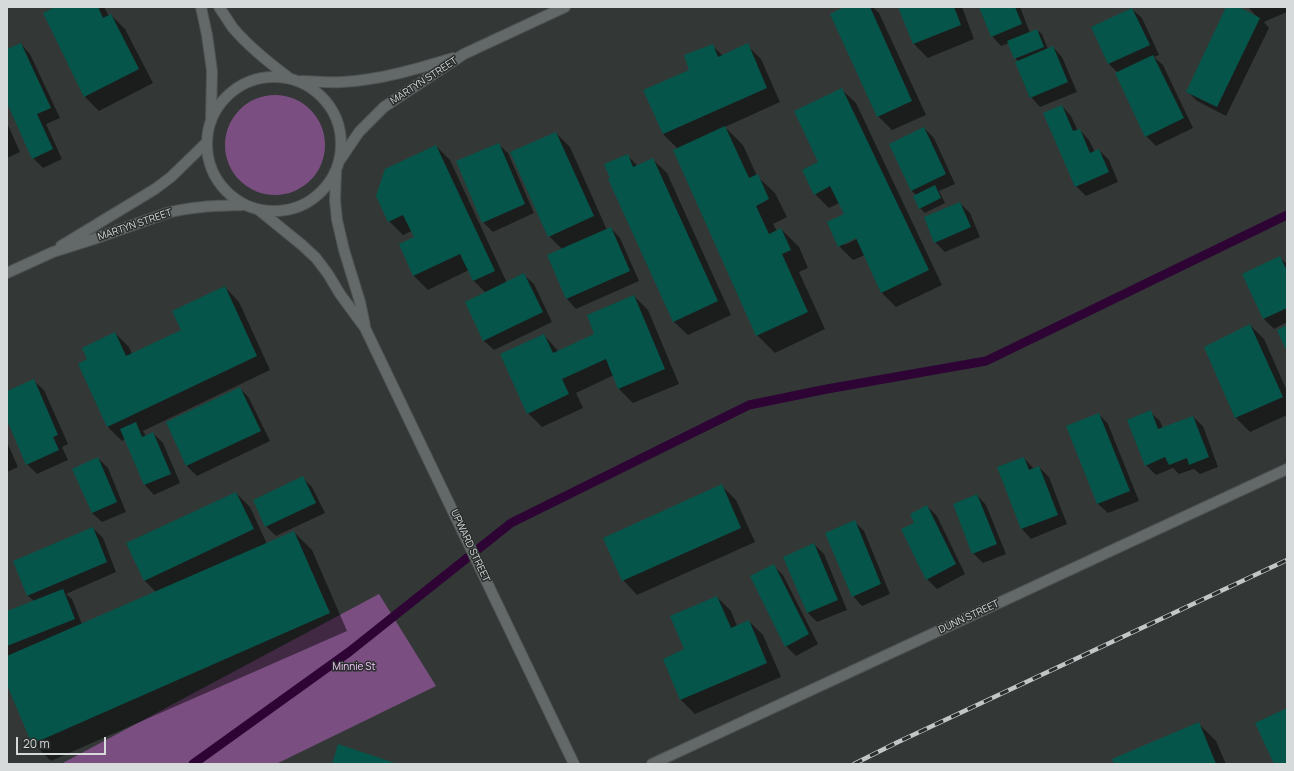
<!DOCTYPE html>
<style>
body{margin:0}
#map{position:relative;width:1294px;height:771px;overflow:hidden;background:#333837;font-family:Manrope,sans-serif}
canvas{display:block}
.frame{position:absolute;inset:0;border:8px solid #d7dada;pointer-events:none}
.scale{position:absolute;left:16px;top:737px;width:90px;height:18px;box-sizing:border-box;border:2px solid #d7dada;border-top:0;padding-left:5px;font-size:12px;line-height:14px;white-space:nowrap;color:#d7dada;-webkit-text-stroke:3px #292e2d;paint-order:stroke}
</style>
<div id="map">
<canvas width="1294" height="771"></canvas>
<div class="frame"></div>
<div class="scale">20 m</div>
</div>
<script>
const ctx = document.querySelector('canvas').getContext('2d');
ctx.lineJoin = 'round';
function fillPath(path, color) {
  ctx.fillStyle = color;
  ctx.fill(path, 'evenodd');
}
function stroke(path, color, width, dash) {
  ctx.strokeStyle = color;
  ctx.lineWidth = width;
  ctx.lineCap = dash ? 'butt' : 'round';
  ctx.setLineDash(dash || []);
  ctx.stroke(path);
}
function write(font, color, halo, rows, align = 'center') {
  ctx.font = font + ' Manrope,sans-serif';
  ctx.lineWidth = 3;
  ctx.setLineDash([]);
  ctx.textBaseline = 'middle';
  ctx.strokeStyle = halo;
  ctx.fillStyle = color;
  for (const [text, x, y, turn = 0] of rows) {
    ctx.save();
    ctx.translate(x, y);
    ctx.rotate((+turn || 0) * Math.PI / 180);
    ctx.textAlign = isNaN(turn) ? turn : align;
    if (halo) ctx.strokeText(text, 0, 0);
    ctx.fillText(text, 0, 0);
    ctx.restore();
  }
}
const green = new Path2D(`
 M225 145a50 50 0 1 1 100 0a50 50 0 1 1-100 0Z
 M379,594L436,686L276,764H61Z`);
const shadow = new Path2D(`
 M57,7H104L109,16L111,15L125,29L153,83L99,111L85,97Z
 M847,7H873L879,13L926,115L892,130L878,116Z
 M900,7H962L974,39L928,58L914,44Z
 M980,7H1020L1030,33L1037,30L1042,34L1048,49L1053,47L1062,57L1077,92L1040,107L1031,97L1018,61L1015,58L1009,43L1001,46L992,36Z
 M1228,7H1237L1257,17L1248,7H1287V12L1264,22L1269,28L1226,116L1197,101L1187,91Z
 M1132,9L1142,18L1159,55L1154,57L1163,65L1193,128L1156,146L1146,136L1118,73L1109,64L1092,27Z
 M21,44L30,54L60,118L46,124L62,159L43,168L33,158L7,100V50Z
 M712,45L723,56L747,45L761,59L780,102L725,127L743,145L757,176L775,193L787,217L773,224L777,231L781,229L799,247L808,268L799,272L825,329L775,353L757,335L678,149L663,134L690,70Z
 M841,89L856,103L942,285L896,307L882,293L865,255L853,260L839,246L845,215L839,203L829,208L815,194L820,162ZM860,235L861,237L844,245V243Z
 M1062,106L1071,116L1078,131L1080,130L1089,140L1095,152L1099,150L1109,160L1118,182L1086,196L1076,186L1044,114Z
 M7,123L20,152L7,158Z
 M924,128L934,138L955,184L939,191L945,203L925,213L920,208L916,195L911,190Z
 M556,133L570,147L607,230L611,228L620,238L639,281L576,309L567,299L548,256L562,249L549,236Z
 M498,144L508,153L534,213L493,232L483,222Z
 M436,146L450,160L507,283L524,275L534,284L552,322L494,350L484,341L466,302L486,293L474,281L469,270L428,290L414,276L400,245L416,238L412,231L403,235L389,221Z
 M627,155L638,166L652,159L667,173L731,315L688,335L673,321L611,178Z
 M960,203L970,213L980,237L945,252L935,242Z
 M1280,258L1287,264V322L1274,329L1264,319L1244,274Z
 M225,287L239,302L270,370L143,431L146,436L153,433L163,443L180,483L154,495L145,485L125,439L122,441L108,427L79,364L88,360L115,333L129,347L132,354L182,330Z
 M634,296L648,310L679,384L633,403L619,389L614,375L576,393L583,408L542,427L528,413L544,335L559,352L596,334Z
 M1250,325L1264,339L1287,391V415L1250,432L1236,418Z
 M34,381L44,390L68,444L62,447L68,460L37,474L27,464L7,418V393Z
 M240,388L249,398L270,441L197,476L187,466L167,423Z
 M1150,412L1160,421L1163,429L1193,417L1203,426L1218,467L1200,474L1194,469L1179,474L1173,468L1156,475L1146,465Z
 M1099,414L1108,424L1139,501L1108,513L1098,504Z
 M7,442L18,467L7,472Z
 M98,458L108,468L126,512L102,522L92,513Z
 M1024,458L1034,469L1039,467L1049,477L1067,524L1031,539L1022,529L998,467Z
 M302,477L312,487L325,513L276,536L266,526Z
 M722,486L736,500L755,542L637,595L623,580Z
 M236,493L250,507L267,544L294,532L312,550L347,631L51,761L33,743L7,683V612L34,601L28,596L14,562L93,528L103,538L116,572L66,594L72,599L82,624L156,592L144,580Z
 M977,495L986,505L1006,554L983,563L973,553Z
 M927,506L937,516L965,574L937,589L927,579Z
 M854,521L864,531L890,594L862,606L853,596Z
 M814,544L824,554L847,610L817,622L808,613Z
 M773,565L783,575L818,644L796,656L786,646Z
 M717,597L731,611L737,626L749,621L763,635L781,677L695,714L681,700L664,659L685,650Z
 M1198,723L1216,741L1226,764H1115Z`);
const stream = new Path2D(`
 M193,764L349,652L511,523L749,405L827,389L986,361L1287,215`);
const building = new Path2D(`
 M55,7H98L103,18L111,14L139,69L84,97L43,13Z
 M844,7H870L912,101L877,117L830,14Z
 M898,7H954L961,25L913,44Z
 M979,7H1015L1022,24L991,37Z
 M1226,7H1239L1260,18L1217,107L1186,92Z
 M1132,8L1150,45L1108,64L1091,27Z
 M1037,29L1044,47L1014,59L1007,41Z
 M21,43L51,108L37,114L53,149L32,159L7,103V49Z
 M748,43L767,88L663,134L643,90L689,70L684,55L713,44L718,57Z
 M1053,46L1068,82L1030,98L1015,62Z
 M1153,55L1184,118L1145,137L1115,73Z
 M842,88L929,270L881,293L856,238L838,247L827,222L844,214L830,186L814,195L802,170L818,162L794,111Z
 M1062,105L1073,131L1080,129L1090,153L1099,149L1109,172L1075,187L1043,113Z
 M725,126L749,178L758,174L769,199L756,206L769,234L781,228L791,250L782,254L808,312L756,336L673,150Z
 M924,127L946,174L911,191L889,144Z
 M556,132L594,216L548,237L510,152Z
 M499,143L525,204L482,223L456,161Z
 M436,145L495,271L473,281L460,254L413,276L399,244L414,237L403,215L388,222L376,196L385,169Z
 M628,154L633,167L653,158L718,301L673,322L608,179L610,178L604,164Z
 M935,185L941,198L919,209L913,196Z
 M960,202L971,227L934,243L924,217Z
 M611,227L630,271L566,299L547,255Z
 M1280,256L1287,271V308L1263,319L1242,274Z
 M524,273L543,312L483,341L465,302Z
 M225,286L257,356L107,427L78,364L87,359L82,348L115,332L126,356L181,330L172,311Z
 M634,295L665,369L618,389L606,359L562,379L569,394L527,414L500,354L544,334L553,353L594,334L587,315Z
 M1250,324L1283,397L1235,418L1204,347Z
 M1287,325V352L1277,330Z
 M34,379L58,435L53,437L59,450L26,465L7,420V391Z
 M240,387L261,431L186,466L166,422Z
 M1151,410L1158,429L1193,416L1209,457L1189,465L1187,458L1169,465L1165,457L1145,466L1127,420Z
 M1099,413L1130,491L1097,504L1066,426Z
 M136,422L142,437L153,432L171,474L144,485L120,429Z
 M98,457L117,502L92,513L72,469Z
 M1024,457L1029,470L1039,466L1058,515L1021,529L997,467Z
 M303,476L316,503L265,527L253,500Z
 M722,484L741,528L622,581L603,538Z
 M236,492L254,529L144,581L126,543Z
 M977,494L997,544L972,554L953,504Z
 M927,505L956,564L926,580L901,529L914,523L910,514Z
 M855,520L881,584L852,597L825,533Z
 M93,527L107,562L27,596L13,561Z
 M294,531L330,613L32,744L7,685V656Z
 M814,543L838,600L807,613L783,557Z
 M774,564L809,634L785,647L750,576Z
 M63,589L75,619L7,646V611Z
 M717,596L731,628L749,620L767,663L680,700L663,659L684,649L670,616Z
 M1287,708V764H1274L1255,723Z
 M1199,722L1216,764H1114L1112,759Z
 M338,744L398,764H332Z`);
const minor = new Path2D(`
 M201,7L207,35L212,71L211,121
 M219,7C224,14 228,21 233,28C249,47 268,62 288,77
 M652,764L1287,469`);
const tertiary = new Path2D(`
 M207 144a67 67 0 1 1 134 0a67 67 0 1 1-134 0Z
 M302,81C315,81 329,83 342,82C380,80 417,69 453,58
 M340,160L359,132L384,107L464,54L565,7
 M336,172L335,200L337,220L344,250L360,302L365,326
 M259,210L302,245L316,258L328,274L340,294L365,328L574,764
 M61,246L155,189L171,177L206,143
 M7,273L53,252L94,239L167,213C192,206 218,206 244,205`);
const rail = new Path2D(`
 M854,764L898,742L1287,560`);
const streetNames = [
 ["MARTYN STREET",424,81,-33],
 ["MARTYN STREET",135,225,-19],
 ["UPWARD STREET",470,546,65],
 ["DUNN STREET",969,617,-25]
];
const parkNames = [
 ["Minnie St",354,667]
];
fillPath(green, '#7a4e80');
fillPath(shadow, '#0007');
stroke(stream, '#2d0434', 9);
fillPath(building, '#06554a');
stroke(minor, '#505353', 12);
stroke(tertiary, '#505353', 12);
stroke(minor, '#636968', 10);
stroke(tertiary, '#636968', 10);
stroke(rail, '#c3c6c6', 4.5);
stroke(rail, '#292e2d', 3, [9]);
write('10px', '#d7dada', '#292e2d', streetNames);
write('10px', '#f6c7fd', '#292e2d', parkNames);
</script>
